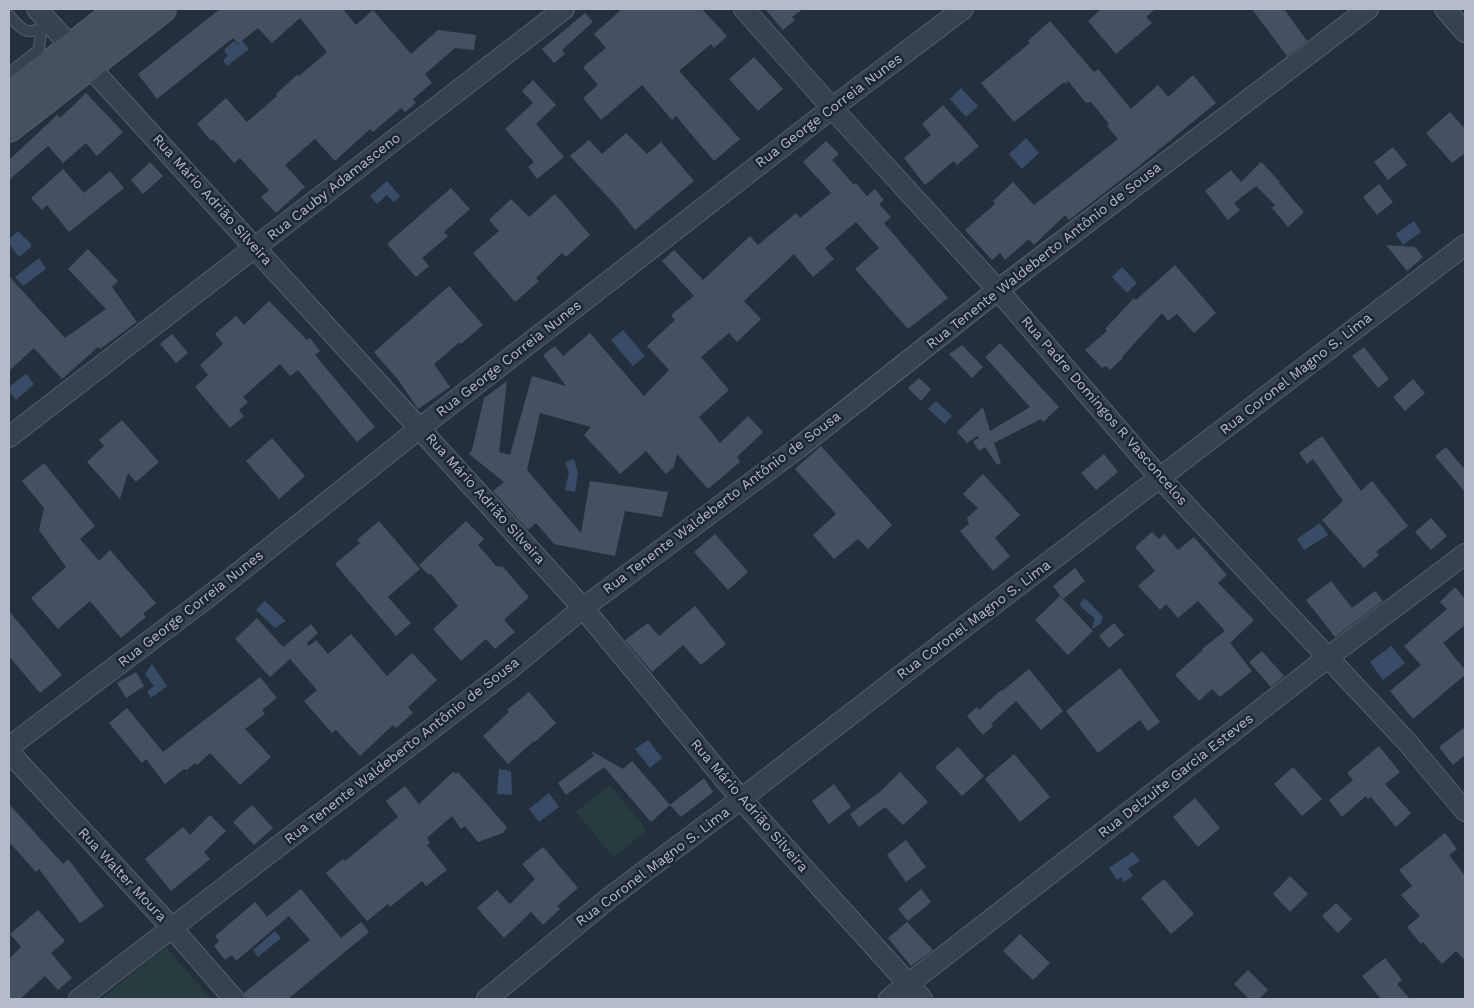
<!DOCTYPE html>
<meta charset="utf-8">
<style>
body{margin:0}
#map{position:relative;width:1474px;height:1008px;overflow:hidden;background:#242f3e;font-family:"Work Sans",sans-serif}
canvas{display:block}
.frame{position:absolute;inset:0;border:10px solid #b4bcc9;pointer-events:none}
</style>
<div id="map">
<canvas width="1474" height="1008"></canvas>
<div class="frame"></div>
</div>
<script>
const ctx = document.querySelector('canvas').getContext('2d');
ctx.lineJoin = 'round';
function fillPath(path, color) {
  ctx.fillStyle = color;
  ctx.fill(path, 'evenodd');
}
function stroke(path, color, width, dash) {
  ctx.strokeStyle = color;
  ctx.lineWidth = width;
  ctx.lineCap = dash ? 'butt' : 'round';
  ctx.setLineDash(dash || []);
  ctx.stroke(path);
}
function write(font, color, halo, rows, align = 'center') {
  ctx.font = font + ' "Work Sans",sans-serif';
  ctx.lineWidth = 5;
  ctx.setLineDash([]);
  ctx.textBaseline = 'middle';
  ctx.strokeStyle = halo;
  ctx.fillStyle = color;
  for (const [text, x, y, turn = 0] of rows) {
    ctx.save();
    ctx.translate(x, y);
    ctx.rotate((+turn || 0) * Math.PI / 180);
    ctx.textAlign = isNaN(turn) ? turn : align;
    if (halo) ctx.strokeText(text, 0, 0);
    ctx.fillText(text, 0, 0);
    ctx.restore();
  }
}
const green = new Path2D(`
 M610,785L647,830L614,858L576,812Z
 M166,947L211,999H101Z`);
const water = new Path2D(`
 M234,41L238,45L242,41L249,49L227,66L223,60L228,56L224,50Z
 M961,88L978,106L966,117L950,99Z
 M1026,138L1039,153L1022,169L1009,154Z
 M387,181L400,196L394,202L387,195L377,204L370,196Z
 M1414,221L1421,232L1403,245L1396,234Z
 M18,231L31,244V247L19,257L9,244V239Z
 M39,258L46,269L23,286L15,277Z
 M1122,267L1137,283L1127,293L1112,277Z
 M623,330L645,356L633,366L611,340Z
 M26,374L34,384L16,400L9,391V387Z
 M936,401L952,416L945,424L928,409Z
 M574,459L578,473L575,492L565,490L569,472L565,462Z
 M1320,523L1328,535L1304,550L1297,539Z
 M1083,599L1087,600L1103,617L1101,623L1094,628L1092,627L1095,619L1079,605Z
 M265,601L286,621L275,628L256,610Z
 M1391,646L1405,663L1383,680L1370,662Z
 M152,664L167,686L151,698L147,692L154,686L145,674Z
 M648,740L662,758L650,768L635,749Z
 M499,769L511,771L512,795L497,794Z
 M549,793L559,807L539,822L529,809Z
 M1133,852L1140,861L1128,868L1133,876L1124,882L1121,877L1117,880L1109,868Z
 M275,931L281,938L258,957L253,950Z`);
const building = new Path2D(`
 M220,9H343L356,25L373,10L411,54L438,30L476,35L474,50L455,48L425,74L432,83L413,99L416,103L405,112L401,108L373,132L370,129L335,161L315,139L285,165L305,187L276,213L261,197L269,190L240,158L234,163L213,139L211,141L197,124L226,98L247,122L277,96L276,94L297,75L299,76L327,52L300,18L272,43L258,28L238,44L233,38L157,99L138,74Z
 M622,9H702L727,36L714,48L711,44L679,71L740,139L714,161L676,116L672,120L642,85L601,120L583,98L598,85L583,67L606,48L594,34Z
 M765,9H803L792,17L795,20L783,30Z
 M1101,9H1155L1146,17L1152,23L1116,54L1088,21Z
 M1252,9H1284L1307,41L1287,56Z
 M585,13L593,22L562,50L565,54L554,63L542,49Z
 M1050,21L1094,72L1098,69L1131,109L1158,85L1168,97L1193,75L1216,103L1139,166L1069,220L1065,215L1034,245L1029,239L1005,260L1000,253L992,260L965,230L995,204L993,201L1013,182L1034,205L1118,139L1107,126L1109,124L1091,102L1086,103L1068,81L1066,84L1064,82L1014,122L981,83L1030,43L1028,41Z
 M754,57L783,89L758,111L729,79Z
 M533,80L556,105L536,124L564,157L537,179L528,167L534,162L505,129L533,103L522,91Z
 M86,93L123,132L97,156L86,143L63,163L48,146L9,180V160L57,115L60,118Z
 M943,105L979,146L957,165L954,161L925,185L904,158L931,135L922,124Z
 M1450,112L1465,129V153L1452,163L1426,133Z
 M626,133L647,154L661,142L694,181L635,230L617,207L570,156L589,140L602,154Z
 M826,141L839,154L832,160L854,185L856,183L867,196L875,189L884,200L879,204L891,217L884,223L948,298L908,329L855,269L879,248L856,222L825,248L834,259L813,277L794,254L744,301L761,319L737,342L729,333L701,357L729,390L699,417L720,443L748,416L763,432L737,457L740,462L708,489L677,454L674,467L666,474L646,451L620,474L584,435L591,427L540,413L527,470L581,533L590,481L668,492L662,517L625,511L615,556L554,544L536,523L528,530L493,491L504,482L469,454L472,450L484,398L507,381L499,452L510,455L532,376L566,386L543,355L555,346L563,356L590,333L644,396L669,370L647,346L675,320L671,315L694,296L662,261L674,250L703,280L750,236L758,245L796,213L800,218L831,193L803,162Z
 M1393,147L1407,165L1388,180L1374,162Z
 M150,162L163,176L143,194L131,180Z
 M1261,162L1280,182L1279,183L1304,212L1288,227L1272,208L1275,205L1256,186L1234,203L1240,210L1228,220L1205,191L1231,170L1241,182Z
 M63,169L84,193L110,171L124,188L69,232L47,205L42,210L31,198Z
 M1379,184L1393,202L1377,215L1363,197Z
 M451,188L470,209L444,232L448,236L422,258L429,266L416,277L387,244Z
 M555,194L590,235L566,257L562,253L536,278L539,281L515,302L473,253L499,231L489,220L511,199L529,217Z
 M1386,245L1415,247L1423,257L1407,271Z
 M88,249L118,281L112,287L137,322L100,349L98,347L62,379L34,348L9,371V276L65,338L106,309L68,269Z
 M1175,265L1216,313L1194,333L1177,314L1168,321L1162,313L1122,357L1123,358L1110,370L1106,366L1102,368L1085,350L1107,331L1105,329L1134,298L1136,300Z
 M449,286L483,325L461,344L460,342L434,364L450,387L418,409L399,381L374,352Z
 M269,301L307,340L310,338L320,351L315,355L375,427L357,442L298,370L290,376L280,364L243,397L248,402L239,410L244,416L230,428L195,387L208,375L200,365L223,344L215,334L236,316L244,325Z
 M172,334L188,353L176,363L160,344Z
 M1000,343L1059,407L1043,422L1041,419L994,443L1001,463L997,465L985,447L979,451L973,441L979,438L977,436L967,443L957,432L983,407L990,431L1030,407L985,357Z
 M962,345L983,367L972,378L949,354Z
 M1364,347L1389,379L1378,388L1352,356Z
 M919,378L931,389L921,401L908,388Z
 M1413,379L1425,393L1405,411L1393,397Z
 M122,420L159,462L136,482L128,473L120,499L87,462L104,446L99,440Z
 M1322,436L1361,491L1372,481L1408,526L1376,552L1379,555L1364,568L1322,520L1343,501L1313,459L1307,464L1299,453Z
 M272,438L305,476L279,499L246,461Z
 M821,446L892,525L868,549L858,539L834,559L813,535L836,514L795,469Z
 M1446,447L1465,470V492L1435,456Z
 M1104,454L1118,472L1096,490L1081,473Z
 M44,463L95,526L80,539L99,561L110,550L156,603L143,614L146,617L121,638L90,601L58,629L31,598L66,567L39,530L44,508L22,481Z
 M983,474L1020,515L995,538L1010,556L993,571L960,531L969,524L967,518L978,508L963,494Z
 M1431,518L1447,536L1431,550L1415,532Z
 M379,521L420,569L388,597L411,623L396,636L335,564L360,543L357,540Z
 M466,521L484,539L478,545L496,566L503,567L529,597L504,620L515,632L495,649L486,639L461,661L433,629L458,606L431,574L429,575L419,565Z
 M1152,532L1159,539L1164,534L1178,550L1194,537L1227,575L1218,583L1254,620L1230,643L1252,671L1220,697L1212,689L1199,701L1175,675L1203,650L1202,649L1225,631L1198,601L1178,618L1166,604L1160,610L1138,586L1155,571L1135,547Z
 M715,534L748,572L728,590L694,552Z
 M1075,568L1085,581L1063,599L1053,586Z
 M1331,581L1352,608L1375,591L1383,601L1335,637L1306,600Z
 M1455,587L1465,599V625L1443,643L1465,670V675L1413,719L1390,691L1421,665L1404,646L1447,609L1440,602Z
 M1060,596L1093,631L1068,655L1035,620Z
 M695,606L726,644L701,665L683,645L652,672L625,640L648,623L659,636Z
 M9,611L62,675L40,693L9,656Z
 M257,618L283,647L311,624L318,633L307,643L309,646L316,640L328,654L351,634L387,676L412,653L437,680L408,707L413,713L396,728L393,725L360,756L336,730L332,733L304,701L317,690L290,659L270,677L235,639Z
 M1114,623L1124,635L1109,648L1099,636Z
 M1262,651L1284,676L1271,687L1249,662Z
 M1120,668L1160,722L1148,731L1140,720L1098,753L1066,711Z
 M1029,669L1063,711L1041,730L1016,701L991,724L993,726L983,735L967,716L977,707L979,710L1001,690L1002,691Z
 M136,672L144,686L126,698L117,683Z
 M260,677L277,698L262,710L265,714L245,729L271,757L240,785L210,753L197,765L195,763L187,770L184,769L165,784L146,759L142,763L109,723L127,708L163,752Z
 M529,692L556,723L535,742L534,741L508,764L483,736L509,712L507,710Z
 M1465,727V755L1453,765L1439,747Z
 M1379,746L1400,772L1385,784L1411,813L1396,827L1371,797L1368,799L1366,796L1342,817L1329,800L1353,780L1347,773Z
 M958,747L984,776L962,796L935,767Z
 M593,752L623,769L632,761L670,805L651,822L604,767L566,795L558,783L594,756L592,753Z
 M1014,754L1050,797L1020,822L985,779Z
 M1293,767L1322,799L1302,816L1274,784Z
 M453,772L456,774L458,772L507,827L503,833L478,842L465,826L461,829L452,816L427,838L430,843L427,845L447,870L426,886L422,881L390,907L388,904L367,921L326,873L343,859L345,861L398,817L386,801L405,786L419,804Z
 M900,772L928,802L903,825L885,807L859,827L850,814L881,791Z
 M704,778L713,792L681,817L670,805Z
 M834,784L851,807L829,824L812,801Z
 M1195,798L1220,828L1198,847L1173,817Z
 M9,804L63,864L68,859L104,906L80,923L39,869L36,872L9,842Z
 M252,805L273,828L254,845L233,822Z
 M210,815L226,831L204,852L210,859L171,891L145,859L183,827L190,835Z
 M1445,833L1457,849L1449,855L1465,876V960L1456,951L1442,964L1423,942L1421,944L1407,927L1420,916L1401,895L1412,886L1399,870Z
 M906,840L926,867L906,882L887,855Z
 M543,847L578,888L557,906L560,909L543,925L531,912L504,938L477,908L497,890L510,904L535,879L522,864Z
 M1290,876L1308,894L1290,912L1273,894Z
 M1164,879L1194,914L1171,934L1141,898Z
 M301,889L341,938L361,922L369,932L288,999H246L244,993L310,940L289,916L236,961L232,955L225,960L214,946L219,941L215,936L255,902L267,917Z
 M921,889L931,902L908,921L898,909Z
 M1336,903L1352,919L1338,933L1322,916Z
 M38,910L65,941L51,953L72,978L58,990L45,976L20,999H9V959L21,947L10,934Z
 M907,922L933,950L911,966L888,938Z
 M1020,934L1050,963L1033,980L1003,951Z
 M1385,958L1402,980L1397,984L1410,999H1381L1362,976Z
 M1248,970L1268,990L1259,999H1249L1234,984Z`);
const lane = new Path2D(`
 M9,15C21,29 26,37 45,26
 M9,73L39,50L41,28`);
const street = new Path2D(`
 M37,9L583,608L741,799L922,999
 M744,9L832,108L998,290L1160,478L1407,742L1465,811
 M1445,9L1465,32
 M9,437L564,9
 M9,747L208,597L420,428L832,108L963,9
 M9,752L172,928L234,999
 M79,999L507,671L583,608L798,448L998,290L1368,9
 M487,999L609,898L741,799L973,620L1465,245
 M889,999L1327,658L1465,554`);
const secondary = new Path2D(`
 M9,96L121,9
 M9,128L162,9`);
const streetNames = [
 ["Rua George Correia Nunes",829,111,-37],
 ["Rua Cauby Adamasceno",334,187,-38],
 ["Rua Mário Adrião Silveira",212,200,48],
 ["Rua Tenente Waldeberto Antônio de Sousa",1044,256,-38],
 ["Rua George Correia Nunes",509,359,-38],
 ["Rua Coronel Magno S. Lima",1296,374,-38],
 ["Rua Padre Domingos R Vasconcelos",1104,411,49],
 ["Rua Mário Adrião Silveira",485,499,48],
 ["Rua Tenente Waldeberto Antônio de Sousa",722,503,-37],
 ["Rua George Correia Nunes",191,609,-38],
 ["Rua Coronel Magno S. Lima",974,620,-37],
 ["Rua Tenente Waldeberto Antônio de Sousa",402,751,-38],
 ["Rua Delzuite Garcia Esteves",1176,776,-38],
 ["Rua Mário Adrião Silveira",749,806,49],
 ["Rua Coronel Magno S. Lima",653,867,-37],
 ["Rua Walter Moura",122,875,47]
];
fillPath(green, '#263c3f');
fillPath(water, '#394c67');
fillPath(building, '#455162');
stroke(lane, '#565f6c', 12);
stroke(street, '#565f6c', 22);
stroke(secondary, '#565f6c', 30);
stroke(lane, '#38414e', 10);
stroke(street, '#38414e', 20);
stroke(secondary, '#465061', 28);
write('14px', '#b4bcc9', '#1d2633', streetNames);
</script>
